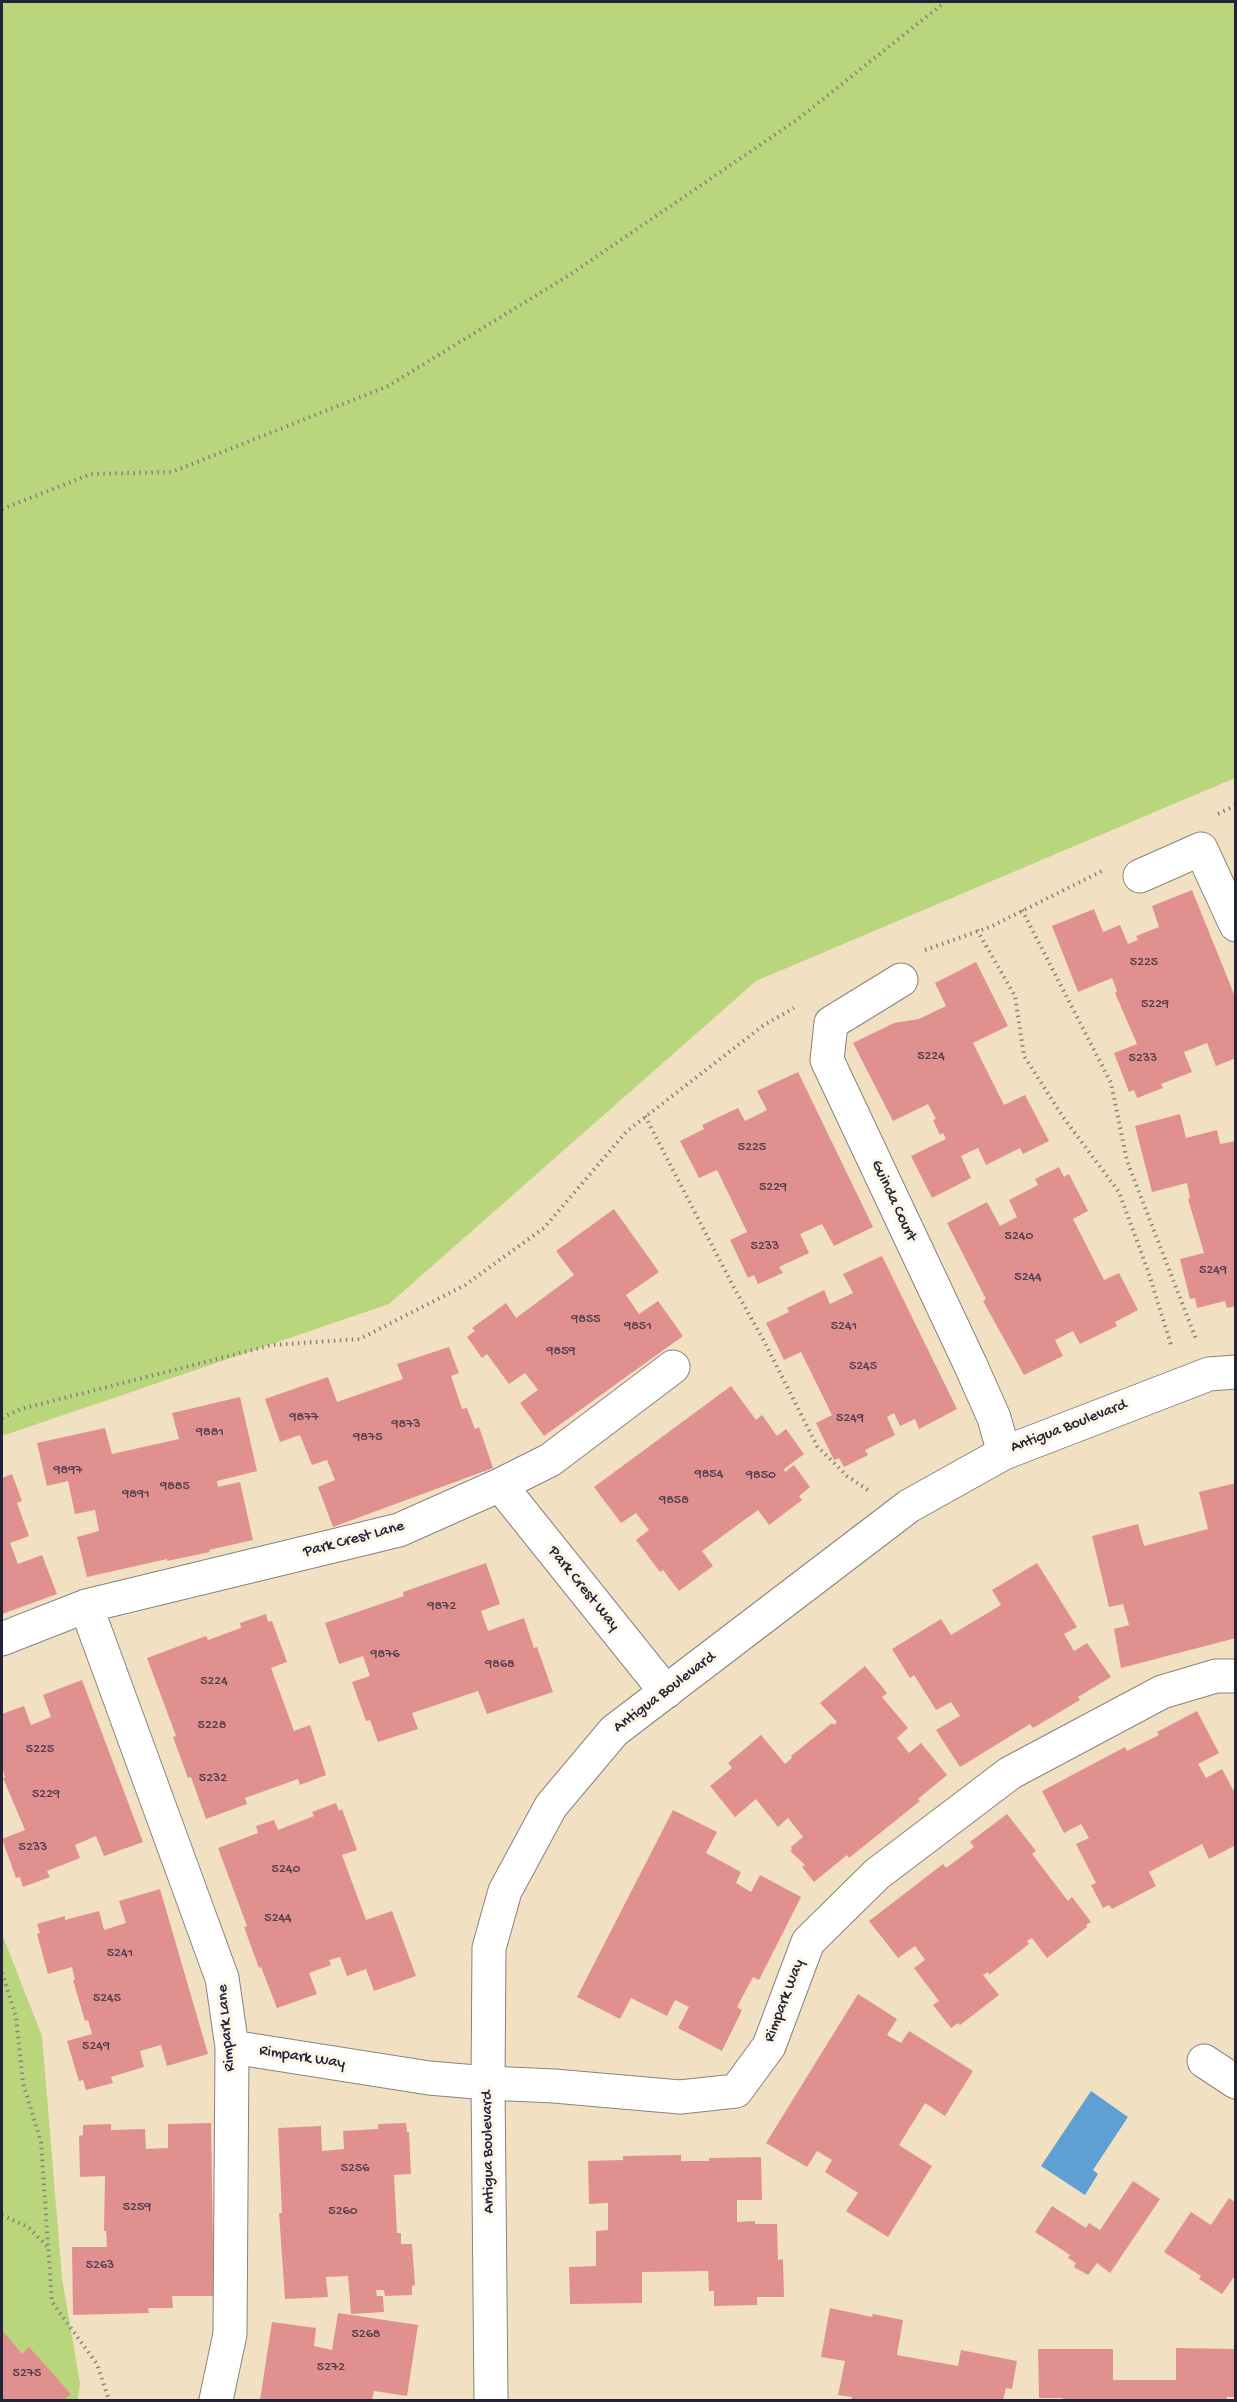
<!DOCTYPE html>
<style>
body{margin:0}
#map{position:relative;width:1237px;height:2402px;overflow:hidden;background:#f1e1c2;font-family:"Gochi Hand",sans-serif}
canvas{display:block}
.frame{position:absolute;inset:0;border:3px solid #22223b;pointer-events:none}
</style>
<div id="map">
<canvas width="1237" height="2402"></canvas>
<div class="frame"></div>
</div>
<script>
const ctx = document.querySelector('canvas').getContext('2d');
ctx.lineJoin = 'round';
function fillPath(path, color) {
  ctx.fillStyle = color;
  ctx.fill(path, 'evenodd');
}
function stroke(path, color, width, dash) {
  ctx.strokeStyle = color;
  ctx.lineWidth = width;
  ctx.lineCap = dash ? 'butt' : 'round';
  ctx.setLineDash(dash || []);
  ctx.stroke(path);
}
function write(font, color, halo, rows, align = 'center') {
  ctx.font = font + ' "Gochi Hand",sans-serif';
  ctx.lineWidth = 6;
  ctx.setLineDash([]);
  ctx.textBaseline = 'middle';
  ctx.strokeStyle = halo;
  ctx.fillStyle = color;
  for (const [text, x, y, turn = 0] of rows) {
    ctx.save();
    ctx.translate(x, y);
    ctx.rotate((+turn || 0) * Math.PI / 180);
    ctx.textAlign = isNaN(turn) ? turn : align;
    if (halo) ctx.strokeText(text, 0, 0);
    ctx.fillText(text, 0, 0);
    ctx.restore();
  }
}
const green = new Path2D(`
 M2,2H1235V778L756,981L389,1304L2,1436Z
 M2,1934L42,2036L62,2278L80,2383L78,2400H2Z`);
const water = new Path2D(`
 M1091,2091L1128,2117L1093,2170L1098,2174L1085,2195L1041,2166Z`);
const building = new Path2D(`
 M1192,890L1236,999V1058L1216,1066L1207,1043L1184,1052L1192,1072L1161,1084L1163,1088L1137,1098L1134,1090L1129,1092L1114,1053L1137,1044L1115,993L1117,991L1112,978L1078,992L1052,926L1094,909L1103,932L1120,925L1128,944L1138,940L1136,936L1159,927L1152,906Z
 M976,962L1008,1026L973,1043L1004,1105L1025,1095L1049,1141L1023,1154L1020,1148L986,1165L978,1148L961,1156L971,1178L932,1198L911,1156L946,1139L943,1133L940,1135L933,1120L936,1119L928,1104L893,1121L853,1043L894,1023L919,1019L946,1006L935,983Z
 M798,1072L873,1227L834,1246L822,1224L800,1234L809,1253L779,1267L783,1273L758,1284L754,1275L748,1278L730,1240L747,1232L717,1170L699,1178L680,1141L704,1129L702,1125L738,1108L745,1121L767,1110L757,1091Z
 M1180,1114L1186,1138L1217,1130L1220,1144L1236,1141V1306L1227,1308L1225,1301L1197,1308L1195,1298L1190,1299L1180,1259L1204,1253L1188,1199L1190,1198L1187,1183L1152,1192L1135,1126Z
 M1059,1167L1064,1177L1069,1174L1088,1211L1073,1219L1104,1280L1119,1273L1138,1310L1115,1322L1117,1326L1080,1344L1073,1331L1055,1340L1063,1356L1024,1375L983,1301L986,1299L947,1223L987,1202L1000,1226L1017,1217L1009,1200L1038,1185L1035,1179Z
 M614,1209L659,1272L626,1295L639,1314L658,1301L683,1336L544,1436L520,1403L538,1390L525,1373L509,1384L487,1354L482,1358L467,1337L475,1331L472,1328L506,1303L516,1318L574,1275L556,1251Z
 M882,1256L957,1409L919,1429L915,1419L900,1426L894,1413L887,1417L895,1435L865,1450L868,1455L844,1467L839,1458L834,1460L816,1423L832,1415L801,1352L784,1360L766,1323L789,1312L787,1308L824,1290L830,1304L853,1293L843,1274Z
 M449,1347L459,1373L451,1376L462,1409L467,1408L475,1429L479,1427L493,1468L333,1527L318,1487L335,1480L327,1460L312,1465L300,1435L280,1442L265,1399L328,1377L337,1402L403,1379L397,1364Z
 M731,1386L756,1420L762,1415L777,1436L786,1429L804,1454L784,1469L785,1472L794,1465L810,1487L799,1496L802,1500L769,1525L758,1510L702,1551L713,1566L679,1591L663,1570L660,1572L636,1540L649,1530L636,1513L621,1523L594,1487Z
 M240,1397L257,1471L217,1481L218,1487L240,1482L253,1540L209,1550L210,1552L167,1561V1559L87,1577L77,1537L99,1531L95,1510L75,1514L68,1481L47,1486L37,1443L105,1428L112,1454L179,1439L172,1413Z
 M12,1474L22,1501L17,1503L29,1536L10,1543L18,1564L42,1555L57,1594L2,1614V1478Z
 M1236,1483V1638L1121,1668L1114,1629L1129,1625L1123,1604L1109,1607L1092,1536L1138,1524L1144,1546L1208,1529L1199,1492Z
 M486,1563L500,1604L481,1611L488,1631L524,1618L534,1648L537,1647L553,1692L487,1714L478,1691L412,1713L418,1729L378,1742L370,1720L366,1721L352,1682L370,1676L363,1656L339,1664L325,1623L404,1596L403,1592Z
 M1037,1563L1077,1627L1064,1634L1074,1651L1087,1643L1111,1677L1078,1697L1080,1700L1033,1728L1030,1724L960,1767L936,1730L960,1716L951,1702L936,1710L914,1675L910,1678L892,1649L941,1619L951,1635L1001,1605L992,1590Z
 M266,1614L268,1622L272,1621L287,1662L271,1668L294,1731L310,1725L326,1775L300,1785L298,1779L245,1798L247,1804L206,1819L191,1777L188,1778L173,1737L176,1736L147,1658L206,1636L208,1640L241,1628L240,1623Z
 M865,1666L887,1693L882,1697L908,1728L897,1738L909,1753L921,1743L947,1775L918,1799L920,1801L849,1858L847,1855L814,1882L802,1867L805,1865L790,1851L792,1850L791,1847L803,1837L788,1818L778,1827L756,1799L735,1817L710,1786L732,1768L728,1763L761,1735L785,1764L792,1758L791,1756L832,1723L834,1725L837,1722L820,1703Z
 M82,1680L143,1842L104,1856L96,1836L75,1845L80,1858L47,1871L50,1877L23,1887L20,1877L16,1878L2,1839L25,1830L3,1778L5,1777L2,1767V1714L24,1706L31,1725L51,1717L43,1695Z
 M1197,1711L1219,1753L1198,1764L1206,1778L1222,1769L1236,1795V1845L1209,1859L1202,1844L1149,1872L1156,1886L1112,1909L1109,1905L1103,1908L1091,1885L1096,1883L1076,1844L1089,1838L1081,1824L1064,1833L1042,1791L1125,1747L1127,1751L1159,1735L1157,1732Z
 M336,1803L339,1811L342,1809L357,1850L342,1855L366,1920L392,1911L416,1976L374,1991L366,1969L347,1976L340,1957L329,1960L331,1965L309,1973L317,1994L277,2008L261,1967L259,1968L244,1927L247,1926L218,1848L258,1833L256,1826L274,1820L278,1830L314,1816L312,1812Z
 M673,1810L717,1832L706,1853L741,1872L736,1883L751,1892L760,1875L801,1897L759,1980L753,1977L737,2007L742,2010L722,2051L678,2028L689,2007L675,2000L667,2016L631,1998L620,2019L577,1997Z
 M1007,1814L1036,1851L1032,1854L1068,1901L1072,1897L1091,1922L1086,1925L1087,1927L1047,1958L1032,1938L1027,1941L1029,1944L989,1975L988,1972L983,1975L999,1995L960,2025L958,2023L951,2028L933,2005L939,2001L914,1968L925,1960L915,1946L898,1958L869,1921L943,1864L946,1868L974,1847L970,1842Z
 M160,1889L208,2054L167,2066L161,2045L140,2051L144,2067L111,2077L113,2083L86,2090L83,2080L79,2081L67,2041L92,2034L88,2020L85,2021L73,1980H75L72,1967L48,1974L37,1934L40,1933L37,1924L65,1916V1920L99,1911L104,1930L126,1923L119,1901Z
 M858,1994L897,2019L887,2035L901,2043L909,2031L973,2071L945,2116L925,2103L899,2145L932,2166L888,2237L846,2211L858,2193L825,2172L832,2160L817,2151L807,2167L766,2143Z
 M211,2123L214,2296H172L173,2308H148L149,2313L73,2315L72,2247H107L106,2231H104L105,2176L80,2177L79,2136L83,2135V2125L111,2124V2130L145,2129L146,2149L168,2148V2124Z
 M406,2123L407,2132H409L411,2174L394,2175L397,2233H401V2244H412L415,2285L412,2286V2295L385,2296L384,2290H376L377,2296H383L384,2312L351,2314L348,2276L326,2277L328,2297L285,2299L279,2213H282L278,2128L321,2126L322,2151L344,2149L343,2131L378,2129V2124Z
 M681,2155V2161H709V2158L761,2157L762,2200H737V2222L755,2221V2224H777L778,2260L783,2259L784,2297H757V2305L714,2306V2291H709L708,2271L642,2272V2303L570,2304L569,2267L596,2266V2231L608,2230V2203L589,2204L588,2161L623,2160V2156Z
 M1133,2181L1160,2199L1110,2273L1097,2263L1088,2275L1074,2267L1076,2263L1068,2258L1070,2255L1035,2232L1052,2206L1086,2228L1089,2223L1100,2230Z
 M1229,2198L1236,2203V2274L1222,2294L1199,2279L1201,2276L1164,2252L1191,2212L1211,2225Z
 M830,2308L872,2317L873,2314L903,2320L897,2355L958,2366L961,2350L1017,2361L1012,2389L1006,2388L1003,2400H851L852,2397L838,2395L845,2361L821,2357Z
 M338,2313L418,2325L407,2396L374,2391L372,2400H260L272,2322L316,2328L314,2346L332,2350Z
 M2,2330L22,2354L29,2347L71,2394L63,2400H2Z
 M1176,2348L1236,2349V2397H1227V2400H1063V2398H1039L1038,2349H1113V2380H1176Z`);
const path = new Path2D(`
 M2,509L91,474L172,472L388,386L571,274L798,119L945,2
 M1218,814L1236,805
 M1022,910L1111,1083L1127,1161L1196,1339
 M977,930L1015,996L1024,1056L1063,1117L1119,1192L1148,1271L1172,1348
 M925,950L990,927L1104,870
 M645,1116L732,1284L764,1341L817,1446L847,1476L868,1490
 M2,1418L21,1409L272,1345L360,1339L465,1285L544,1228L627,1131L764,1025L794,1008
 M2,1973L16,2017L23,2083L41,2142L52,2302L97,2364L109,2400
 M2,2215L28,2227L49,2248`);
const minor = new Path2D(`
 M1140,876L1201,849L1236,925
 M901,980L831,1023L827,1060L971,1366L994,1418L1004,1453
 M500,1485L666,1692
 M86,1606L222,1978L232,2047L230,2334L216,2400
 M2,1639L86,1606L399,1530L500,1485L550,1460L673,1367
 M232,2047L429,2078L488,2083L554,2086L680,2097L736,2091L769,2046L808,1942L877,1874L1010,1773L1162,1692L1216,1676H1236
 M1204,2061L1236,2082`);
const tertiary = new Path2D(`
 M491,2400L488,2083L489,1948L505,1891L551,1806L614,1731L909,1506L1004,1453L1209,1374L1236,1372`);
const numberNames = [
 ["5225",1144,963],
 ["5229",1155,1005],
 ["5224",931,1057],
 ["5233",1143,1059],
 ["5225",752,1148],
 ["5229",773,1188],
 ["5240",1019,1237],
 ["5233",765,1247],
 ["5249",1213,1271],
 ["5244",1028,1278],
 ["9855",586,1320],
 ["9851",638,1327],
 ["5241",844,1327],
 ["9859",561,1352],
 ["5245",863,1367],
 ["9877",304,1418],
 ["5249",850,1419],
 ["9873",406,1425],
 ["9881",210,1433],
 ["9875",368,1438],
 ["9897",68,1471],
 ["9854",709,1475],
 ["9850",761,1476],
 ["9885",175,1487],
 ["9891",136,1495],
 ["9858",674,1501],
 ["9872",442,1607],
 ["9876",385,1655],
 ["9868",500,1665],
 ["5224",214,1682],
 ["5228",212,1726],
 ["5225",40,1750],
 ["5232",213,1779],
 ["5229",46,1795],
 ["5233",33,1848],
 ["5240",286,1870],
 ["5244",278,1919],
 ["5241",120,1954],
 ["5245",107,1999],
 ["5249",96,2047],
 ["5256",355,2169],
 ["5259",137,2208],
 ["5260",343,2212],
 ["5263",100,2266],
 ["5268",366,2335],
 ["5272",331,2368],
 ["5275",27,2374]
];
const streetNames = [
 ["Guinda Court",893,1201,65],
 ["Antigua Boulevard",1069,1427,-21],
 ["Park Crest Lane",354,1540,-15],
 ["Park Crest Way",583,1589,51],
 ["Antigua Boulevard",665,1693,-37],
 ["Rimpark Way",785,2001,-69],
 ["Rimpark Lane",227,2028,-95],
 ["Rimpark Way",302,2058,9],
 ["Antigua Boulevard",489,2152,-91]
];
fillPath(green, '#b9d67d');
fillPath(water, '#5fa0d2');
fillPath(building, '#e0918f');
stroke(minor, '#8a827e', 35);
stroke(tertiary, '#8a827e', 35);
stroke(path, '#8a827e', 4, [1.5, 4.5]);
stroke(minor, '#fff', 33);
stroke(tertiary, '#fff', 33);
write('14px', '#523e50', null, numberNames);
write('16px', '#22223b', '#fcf5e5', streetNames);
</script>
